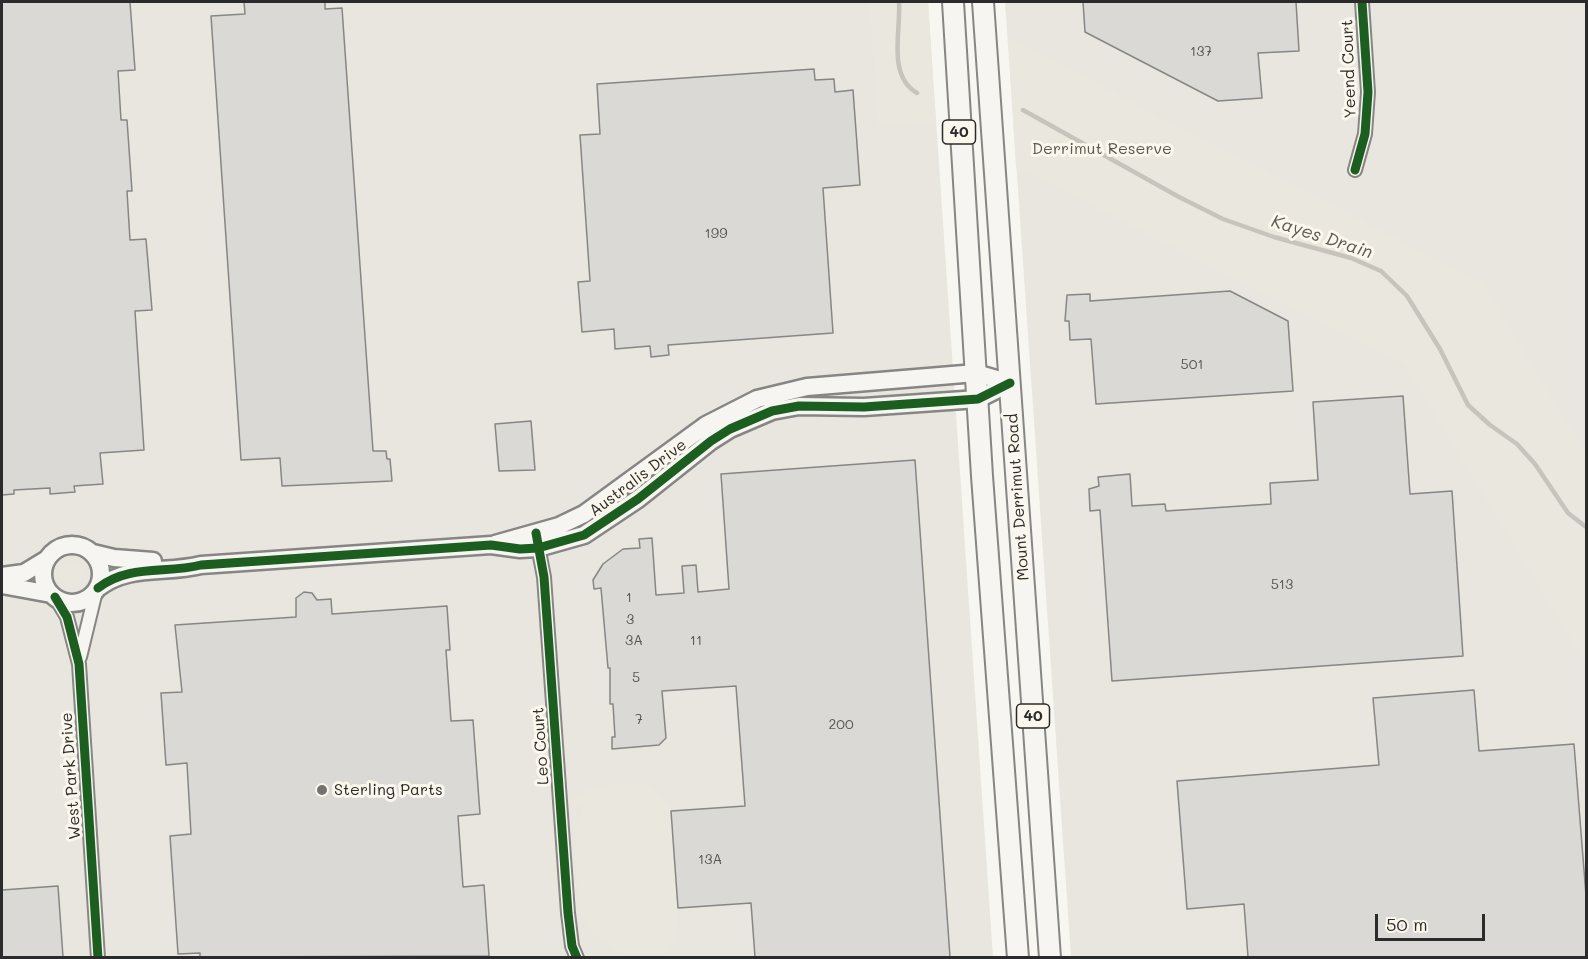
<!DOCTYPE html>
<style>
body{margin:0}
#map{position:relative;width:1588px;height:959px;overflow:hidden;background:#f8f6f0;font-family:Mali,sans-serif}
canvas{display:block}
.frame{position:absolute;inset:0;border:3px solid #2b2b2b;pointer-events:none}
.scale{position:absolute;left:1375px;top:914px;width:110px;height:27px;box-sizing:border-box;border:3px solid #2b2b2b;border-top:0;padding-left:8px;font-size:18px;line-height:21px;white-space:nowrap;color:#2b2b2b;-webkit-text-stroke:4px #fbf7ec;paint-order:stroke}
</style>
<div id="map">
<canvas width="1588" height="959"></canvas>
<div class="frame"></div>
<div class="scale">50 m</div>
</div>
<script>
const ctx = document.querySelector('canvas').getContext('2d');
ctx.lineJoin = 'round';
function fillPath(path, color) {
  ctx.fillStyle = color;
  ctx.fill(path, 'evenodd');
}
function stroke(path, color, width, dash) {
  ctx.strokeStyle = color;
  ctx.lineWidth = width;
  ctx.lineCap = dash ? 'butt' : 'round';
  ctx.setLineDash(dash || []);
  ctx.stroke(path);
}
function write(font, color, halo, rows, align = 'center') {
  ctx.font = font + ' Mali,sans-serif';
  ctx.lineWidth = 6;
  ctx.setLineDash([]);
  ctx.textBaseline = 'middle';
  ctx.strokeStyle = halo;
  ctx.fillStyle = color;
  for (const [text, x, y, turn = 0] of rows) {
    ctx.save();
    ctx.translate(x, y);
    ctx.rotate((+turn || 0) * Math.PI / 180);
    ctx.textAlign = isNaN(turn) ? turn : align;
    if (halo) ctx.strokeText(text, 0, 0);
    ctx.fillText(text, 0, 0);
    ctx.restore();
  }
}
const built = new Path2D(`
 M2,2H928L993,957L2,958Z
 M1005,2H1586V957H1071Z`);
const green = new Path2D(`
 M869,2H928L936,122L878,126Z
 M1008,38L1483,283L1586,453V665L1405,366L1016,167Z
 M59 573a12 12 0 1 1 24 0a12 12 0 1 1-24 0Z
 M645,783L670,808L679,933L661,957H623C615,947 602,944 593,934C572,911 577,855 575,824L583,820L582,806L573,803V798L592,787Z`);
const stream = new Path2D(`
 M899,2C901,31 887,76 917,93
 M1023,110L1179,197L1223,219L1274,237L1351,258L1381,271L1407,296L1440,349L1468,405L1490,425L1517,444L1535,464L1568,513L1586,527`);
const building = new Path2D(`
 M2,2H130L135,70L118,71L121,120H127L132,191H127L130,240L146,239L152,310L135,311L144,450L100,453L103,484L74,486L75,492L50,494V488L14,490V494L2,495Z
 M244,2H325V9L342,8L373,451H386L387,459H390L392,481L282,486L280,458L241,460L211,16L245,14Z
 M1083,2H1296L1299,51L1258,53L1262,98L1218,101L1085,32Z
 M814,69L815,80L834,79L835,92L853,90L860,185L823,188L833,333L668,345L669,355L651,357L650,346L615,349L614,329L582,332L578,282L590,281L580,135L600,134L597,84Z
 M1230,291L1288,321L1293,391L1096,404L1091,339L1070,340L1069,321H1065L1067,295L1090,294V301Z
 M1403,396L1410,494L1452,491L1463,656L1112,681L1100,510L1090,511L1089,489L1099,486L1098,477L1130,474L1132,506L1165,504L1166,511L1271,504L1270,483L1318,480L1313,402Z
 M531,421L535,470L499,471L495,424Z
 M915,460L950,957H755L751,903L678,908L671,811L745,806L736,686L662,691L666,738L659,745L612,749V737H615L613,704H610V668H608L601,588L594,589L593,580L603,564L623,549L640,548L639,539L652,538L656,595L684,593L682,566L696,565L698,592L729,589L721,474Z
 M304,592L312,593L317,600L331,599L332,614L447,606L450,650H446L451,721L473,720L480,814L458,816L463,887L484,885L489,956L200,957V953L178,954L170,836L191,834L187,763L166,765L161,693L182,692L175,625L296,617V598Z
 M1474,690L1479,751L1574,744L1587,908V957H1248L1244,904L1187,909L1177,781L1379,765L1373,698Z
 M58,886L63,957H2V890Z`);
const minor = new Path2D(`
 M1355,170L1365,134L1368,92L1362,2
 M537,541L544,577L568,913L572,946L577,958
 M55,597L67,617L79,664L98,958
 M80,657L96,591`);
const tertiary = new Path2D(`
 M495,544L559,526L584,514L706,425L757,399L807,387L976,373L1010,383
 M43 574a29 29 0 1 1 58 0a29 29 0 1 1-58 0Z
 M93,553L114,558L153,561
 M2,576L24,573L47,559
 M2,585L51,594
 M98,588C129,564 165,574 201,565L491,545L520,549L538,548L584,535L638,499L711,441L730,429L772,411L799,406L864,407L978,399L1010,383`);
const primary = new Path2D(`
 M953,2L982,476L1018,958
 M983,2L1050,958`);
const cycleway = new Path2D(`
 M1355,170L1365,134L1368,92L1362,2
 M536,533L544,577L568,913L572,946L577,958
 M98,588C129,564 165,574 201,565L491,545L520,549L538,548L584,535L638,499L711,441L730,429L772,411L799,406L864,407L978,399L1010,383
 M55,597L67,617L79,664L98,958`);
const markers = [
 [322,790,6,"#737270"]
];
const numberNames = [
 ["137",1201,52],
 ["199",716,234],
 ["501",1192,365],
 ["513",1282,585],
 ["1",629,598],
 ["3",630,620],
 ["3A",634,641],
 ["11",696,641],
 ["5",636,678],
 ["7",639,720],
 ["200",841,725],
 ["13A",710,860]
];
const shields = [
 [959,132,33],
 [1033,716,33]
];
const shieldNames = [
 ["40",959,132],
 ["40",1033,716]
];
const streetNames = [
 ["Yeend Court",1349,69,-92],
 ["Australis Drive",638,478,-37],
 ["Mount Derrimut Road",1018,497,-94],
 ["Leo Court",541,746,-94],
 ["West Park Drive",71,776,-94]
];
const parkNames = [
 ["Derrimut Reserve",1102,149]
];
const poiNames = [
 ["Sterling Parts",334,790]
];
const waterNames = [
 ["Kayes Drain",1322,237,18]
];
fillPath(built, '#e9e6df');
fillPath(green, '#e9e7de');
stroke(stream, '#c6c4bd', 4.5);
fillPath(building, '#dbd9d6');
stroke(building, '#878684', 1.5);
stroke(minor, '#878684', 16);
stroke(tertiary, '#878684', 21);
stroke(primary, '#878684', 24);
stroke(minor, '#f6f5f1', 12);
stroke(tertiary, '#f6f5f1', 16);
stroke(primary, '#f6f5f1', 20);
stroke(cycleway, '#1b5e20', 9);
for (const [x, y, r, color] of markers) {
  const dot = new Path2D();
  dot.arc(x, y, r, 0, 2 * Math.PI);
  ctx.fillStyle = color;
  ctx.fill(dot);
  stroke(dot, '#fbf7ec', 2);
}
write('14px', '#575656', null, numberNames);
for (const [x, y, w] of shields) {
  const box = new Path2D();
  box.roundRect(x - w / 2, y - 12, w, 24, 4.5);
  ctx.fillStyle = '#fbf7ec';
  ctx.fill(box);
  stroke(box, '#2b2b2b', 1.5);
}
write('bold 15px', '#2b2b2b', null, shieldNames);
write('16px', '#2b2b2b', '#fbf7ec', streetNames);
write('16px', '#585754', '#fbf7ec', parkNames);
write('16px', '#2b2b2b', '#fbf7ec', poiNames, 'left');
write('italic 18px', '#5a5956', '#fbf7ec', waterNames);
</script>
